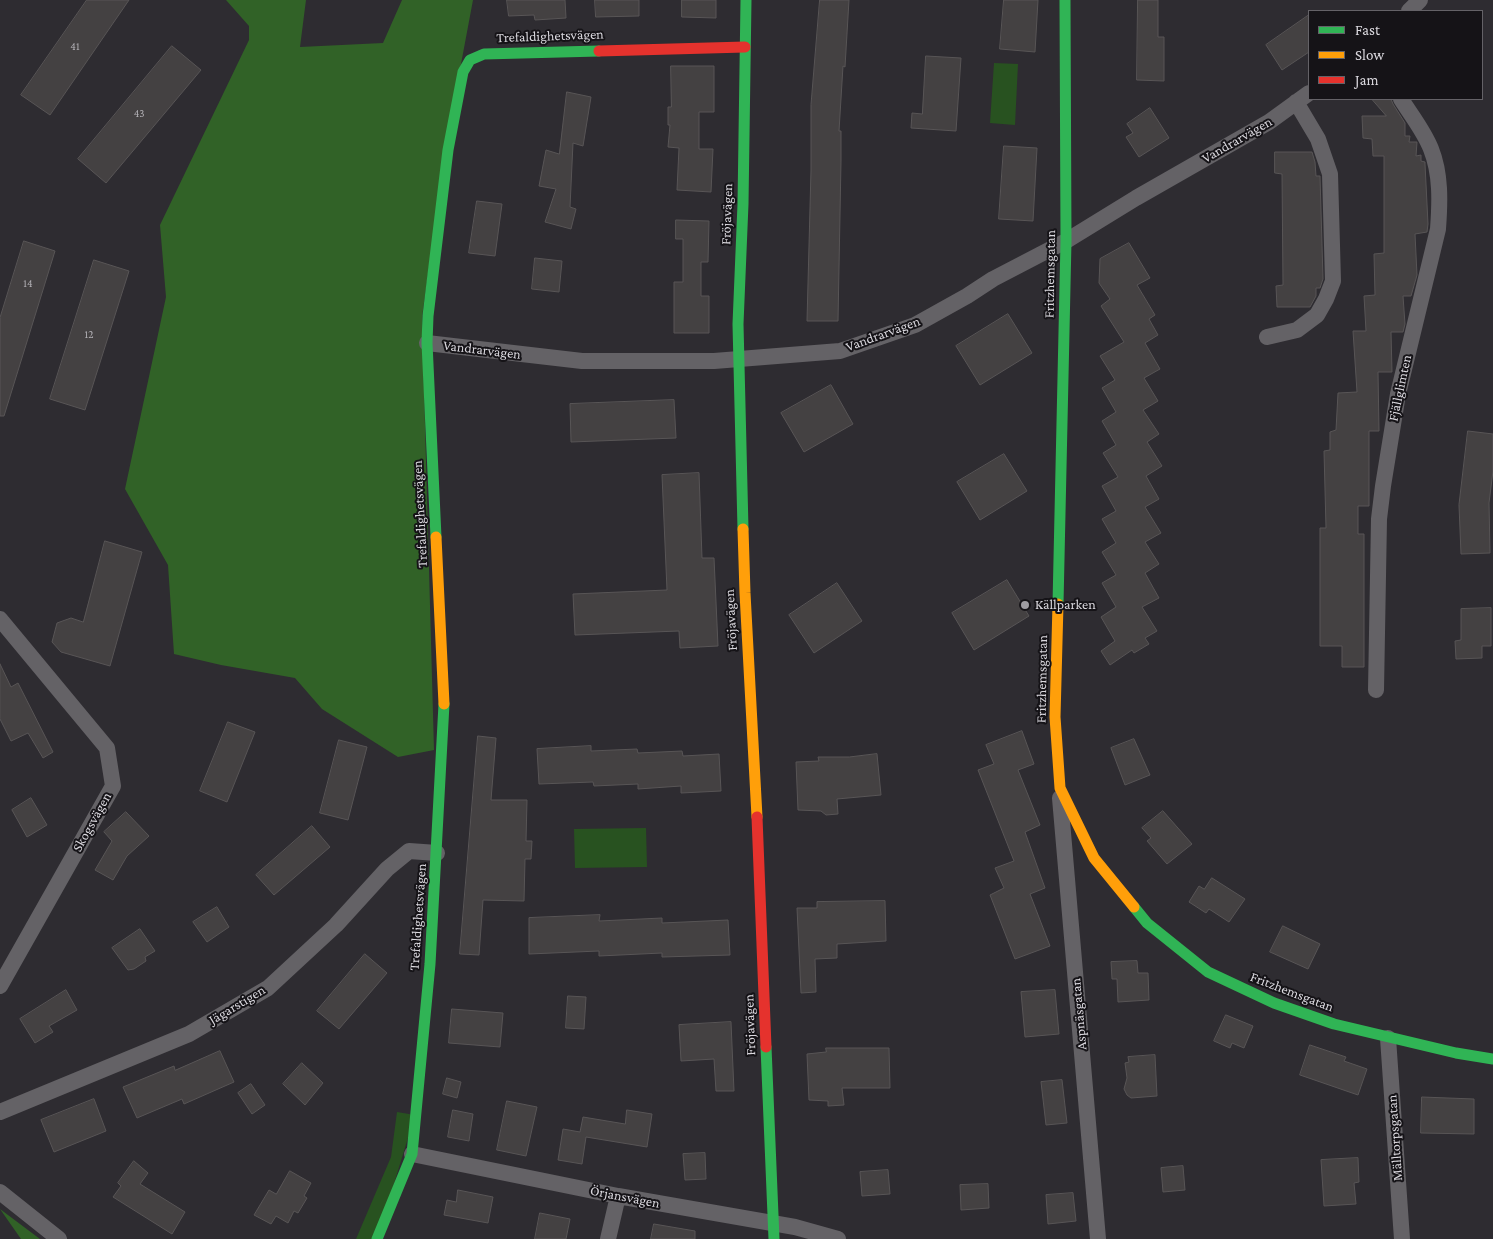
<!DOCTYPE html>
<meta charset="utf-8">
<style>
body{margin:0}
#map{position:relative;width:1493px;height:1239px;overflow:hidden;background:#2e2c31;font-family:"Crimson Pro",serif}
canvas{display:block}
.legend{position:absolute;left:1308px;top:10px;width:175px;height:90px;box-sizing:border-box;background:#151317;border:1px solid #646267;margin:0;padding:6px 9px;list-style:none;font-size:15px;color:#dad8de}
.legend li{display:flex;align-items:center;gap:10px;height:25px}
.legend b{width:25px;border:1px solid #646267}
</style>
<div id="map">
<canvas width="1493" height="1239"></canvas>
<ul class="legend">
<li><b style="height:6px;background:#30b455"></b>Fast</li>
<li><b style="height:6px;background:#ff9f0a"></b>Slow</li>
<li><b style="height:6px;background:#e5322d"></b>Jam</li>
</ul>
</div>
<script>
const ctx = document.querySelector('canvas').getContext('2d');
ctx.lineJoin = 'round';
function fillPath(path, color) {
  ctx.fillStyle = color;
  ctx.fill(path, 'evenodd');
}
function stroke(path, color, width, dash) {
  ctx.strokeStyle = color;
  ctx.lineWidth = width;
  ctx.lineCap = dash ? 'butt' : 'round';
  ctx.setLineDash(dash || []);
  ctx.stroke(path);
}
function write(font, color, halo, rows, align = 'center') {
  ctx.font = font + ' "Crimson Pro",serif';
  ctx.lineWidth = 4;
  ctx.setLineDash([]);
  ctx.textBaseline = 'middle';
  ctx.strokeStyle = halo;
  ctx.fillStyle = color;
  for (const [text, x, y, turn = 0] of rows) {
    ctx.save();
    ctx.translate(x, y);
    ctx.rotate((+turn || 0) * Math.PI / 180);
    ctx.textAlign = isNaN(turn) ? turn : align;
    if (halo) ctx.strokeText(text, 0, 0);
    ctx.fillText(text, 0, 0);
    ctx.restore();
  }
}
const green = new Path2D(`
 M994,63L1018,64L1015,125L990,123Z
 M646,828L647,867L575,868L574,829Z
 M397,1112L415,1115L377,1239H356L391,1157Z`);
const forest = new Path2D(`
 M226,0H306L300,47L383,43L402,0H473L446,144L422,317L434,750L398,757L322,709L295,678L221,665L174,654L168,565L125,489L166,297L160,225L249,40V26Z
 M0,1209L40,1239H21Z`);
const building = new Path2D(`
 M87,0H129L50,115L21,95Z
 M507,0H565L566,18L535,20L534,15L509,16Z
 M595,0H639V16L596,17Z
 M682,0H716V18L682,17Z
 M820,0H849L845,67L843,66L839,131H841V161L838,321H807L811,170V105Z
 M1004,0H1038L1035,52L1000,49Z
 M1138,0H1158V37H1164V81L1137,80Z
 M1309,15V52L1282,70L1266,45Z
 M172,46L201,70L106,183L78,159Z
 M926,56L961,58L956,131L911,128L912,113L922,114Z
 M671,66H714V112H699V149H713L711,192L677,190L679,148L668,147L670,125H668V107H671Z
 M567,92L591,97L583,146L573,143L570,207L576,209L571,229L545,222L556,189L539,186L546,150L559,154Z
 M1372,99H1391L1393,104L1405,123V136H1410L1409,142H1417L1416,156L1421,155V161L1425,162V164L1428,224L1427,232L1415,234L1417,275L1411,296H1403L1405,324L1403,332H1391L1392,372H1378L1379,431H1369V506H1358V534H1364V667H1342V646H1320V528H1326L1324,451L1330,450V432L1336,430L1338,393L1357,392L1353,331H1366L1364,296L1375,295L1374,254L1384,253V156H1373L1372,139L1363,138L1362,116H1386Z
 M1150,108L1169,138L1139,157L1126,137L1133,133L1127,124Z
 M1004,146L1037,148L1033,221L999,219Z
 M1275,152H1312L1315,162L1316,176H1320L1323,279L1320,288H1316V296L1310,307H1277L1276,286L1283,285L1282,174L1275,173Z
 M477,201L502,204L495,256L469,253Z
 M676,220L709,221L708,262H701V296H709V333H674V282H683V239H676Z
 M24,241L55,251L4,416H0V318Z
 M1129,243L1150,278L1137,285L1155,315L1149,319L1158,335L1145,343L1160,369L1144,378L1158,401L1143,410L1159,434L1147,442L1162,466L1146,476L1159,499L1145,507L1161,533L1145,542L1159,564L1145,573L1159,598L1142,607L1157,631L1145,638L1149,644L1134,653L1132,650L1110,665L1101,651L1115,641L1101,617L1116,607L1102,583L1116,575L1102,552L1116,543L1102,519L1116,511L1102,486L1118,477L1103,453L1116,445L1102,421L1116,412L1102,388L1115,380L1100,356L1124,342L1101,306L1110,299L1099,283L1100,259Z
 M535,258L562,261L559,292L532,289Z
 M94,260L129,271L85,410L50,399Z
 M1008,314L1032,353L980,385L956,346Z
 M831,385L853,424L804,452L781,413Z
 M674,400L676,438L571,442L570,404Z
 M1468,431L1493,434V471L1489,503L1490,553L1461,554L1459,505Z
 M1004,454L1027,491L980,520L957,482Z
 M699,473L702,558H714L718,646L680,648L679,631L575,635L573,594L667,590L662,475Z
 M105,541L142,552L110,666L61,652L52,642L57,623L71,618L83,622Z
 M1007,580L1029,616L974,650L952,613Z
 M837,583L862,621L814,653L789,615Z
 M1491,608V646H1482V658L1456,659L1455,641L1461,640V609Z
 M0,664L11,687L18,683L53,752L43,758L28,733L11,741L0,719Z
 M228,722L255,732L227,802L200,791Z
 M1022,731L1034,764L1018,770L1040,825L1025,832L1045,888L1030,894L1050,946L1015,959L990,895L1004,888L995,868L1014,861L978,770L994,764L986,745Z
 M478,736L496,738L491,800H527L526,841H532L531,859H525L524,901L483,900L479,955L460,954Z
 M1134,739L1150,775L1125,785L1111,748Z
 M339,740L367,747L348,820L320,813Z
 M591,746V751L637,749L638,753L682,751L683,756L719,754L721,791L681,793V786L638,789V784L594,786L593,782L539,784L537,749Z
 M877,754L881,795L837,799L838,814L826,815L821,811L798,810L796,762L819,761L818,757H849Z
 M31,798L47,825L27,837L12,810Z
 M1163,811L1192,844L1167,864L1147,841L1151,838L1142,828Z
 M126,812L149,836L127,856L113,880L95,870L112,841L104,832Z
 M312,826L330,847L274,895L256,875Z
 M1212,878L1245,899L1229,922L1209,909L1206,913L1189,902L1199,886L1204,889Z
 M885,901L886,941L837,944V958L815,959L816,992L801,993L797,908H817V902Z
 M217,907L229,927L207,942L193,922Z
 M600,915L599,921L662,918V923L728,920L730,955L662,957V953L599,956V951L529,954V918Z
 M1283,926L1320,944L1308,969L1270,952Z
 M140,929L155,951L145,957L146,961L134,969L128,970L112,948Z
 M365,954L387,973L339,1029L317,1011Z
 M1137,961L1138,973H1148L1149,1000L1118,1002L1117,979H1112L1111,962Z
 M66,990L77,1010L49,1026L53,1032L35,1043L20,1019Z
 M1055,990L1059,1034L1025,1037L1021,992Z
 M568,996L586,997L584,1029L566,1028Z
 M452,1009L503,1013L500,1047L449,1043Z
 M1226,1015L1253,1026L1244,1048L1232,1043L1230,1048L1214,1041Z
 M731,1022L734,1091H716L714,1059L681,1061L679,1025Z
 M1310,1045L1346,1057L1344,1061L1367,1069L1358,1095L1300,1075Z
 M826,1048H889L890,1088H842L844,1105L828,1106V1101L809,1100L807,1054L826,1052Z
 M220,1051L234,1082L184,1104L182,1099L137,1118L123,1087L174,1066L175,1070Z
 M1155,1055L1157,1096L1131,1098L1127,1095L1124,1089L1127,1078L1125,1063L1129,1062L1128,1057Z
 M302,1063L323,1083L305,1105L283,1084Z
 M447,1078L461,1082L457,1098L443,1094Z
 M1062,1080L1067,1123L1046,1125L1041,1082Z
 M251,1084L265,1105L252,1114L238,1093Z
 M1422,1097L1474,1099V1134L1421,1133Z
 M94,1099L106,1131L54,1152L41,1120Z
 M507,1101L537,1107L526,1156L497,1150Z
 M453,1110L473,1114L469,1141L448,1137Z
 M627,1110L652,1114L647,1147L586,1137L582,1164L558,1160L563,1129L580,1132L583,1117L625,1124Z
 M705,1153L706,1179L685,1180L683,1154Z
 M1358,1158L1359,1182L1354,1183L1356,1204L1324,1206L1321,1160Z
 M134,1161L148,1173L140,1184L185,1212L172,1234L113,1197L121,1186L118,1183Z
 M1183,1166L1185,1190L1163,1192L1161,1168Z
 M888,1170L890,1194L862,1196L860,1172Z
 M290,1171L311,1183L304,1196L307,1198L298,1213L294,1211L288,1223L276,1216L271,1224L254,1215L269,1190L276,1194Z
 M988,1184L989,1208L961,1210L960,1185Z
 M458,1190L493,1197L488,1223L444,1215L447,1200L456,1202Z
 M1073,1193L1076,1221L1048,1224L1046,1195Z
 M540,1213L570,1219L566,1239H535Z
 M654,1224L695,1231V1239H651Z`);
const street = new Path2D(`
 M1409,11L1420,0
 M1267,337L1297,330L1317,315L1326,299L1333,281L1330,174L1318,139L1296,102
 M427,343L582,361H714L840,351L915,325L967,296L993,279L1066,241L1136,198L1269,122L1309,93
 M0,619L107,748L113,786L0,986
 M1376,690L1379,519L1383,486L1398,394L1438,229C1440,202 1441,174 1431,149C1424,131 1411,115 1401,99
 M1060,798L1098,1239
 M1388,1038L1402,1239
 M0,1112L189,1034L268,988L336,925L387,869L409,851L437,853
 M412,1154L618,1196L795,1227L838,1239
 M0,1192L59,1239
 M608,1239L618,1196`);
const fast = new Path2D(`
 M743,529L738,324L743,204L746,0
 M436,537L427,343L428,316L448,150L463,72L470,60L484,54L599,51
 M1058,604L1066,241L1065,0
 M1134,907L1147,923L1208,972L1274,1003L1334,1024L1456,1053L1493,1059
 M766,1047L774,1239
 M377,1239L412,1154L430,964L444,704`);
const slow = new Path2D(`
 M743,529L745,593L757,817
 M436,537L444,704
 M1058,604L1055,717L1060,788L1094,858L1134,907`);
const jam = new Path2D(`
 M599,51L745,47
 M757,817L766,1047`);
const markers = [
 [1025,605,5,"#9e9ca1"]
];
const numberNames = [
 ["41",75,47],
 ["43",139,114],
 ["14",28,284],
 ["12",89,335]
];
const streetNames = [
 ["Trefaldighetsvägen",550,36,-2],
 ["Vandrarvägen",1237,140,-30],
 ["Fröjavägen",727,214,-88],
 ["Fritzhemsgatan",1050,274,-89],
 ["Vandrarvägen",883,334,-20],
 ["Vandrarvägen",482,350,7],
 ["Fjällglimten",1400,388,-78],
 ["Trefaldighetsvägen",420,514,-93],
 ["Fröjavägen",731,620,-93],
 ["Fritzhemsgatan",1042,679,-89],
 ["Skogsvägen",92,822,-61],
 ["Trefaldighetsvägen",418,917,-86],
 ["Fritzhemsgatan",1292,992,21],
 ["Jägarstigen",237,1005,-31],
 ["Aspnäsgatan",1079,1014,-95],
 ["Fröjavägen",750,1025,-92],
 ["Mälltorpsgatan",1395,1138,-94],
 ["Örjansvägen",625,1197,11]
];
const poiNames = [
 ["Källparken",1035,605]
];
fillPath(green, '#285220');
fillPath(forest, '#316227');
fillPath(building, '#444142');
stroke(building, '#585556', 1);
stroke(street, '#646266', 16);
stroke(fast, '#30b455', 11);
stroke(slow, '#ff9f0a', 11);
stroke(jam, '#e5322d', 11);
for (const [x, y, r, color] of markers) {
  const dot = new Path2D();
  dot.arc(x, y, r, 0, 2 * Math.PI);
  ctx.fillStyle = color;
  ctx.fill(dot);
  stroke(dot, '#151317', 2);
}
write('11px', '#b4b2b7', null, numberNames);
write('14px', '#dad8de', '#151317', streetNames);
write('14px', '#dad8de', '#151317', poiNames, 'left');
</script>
